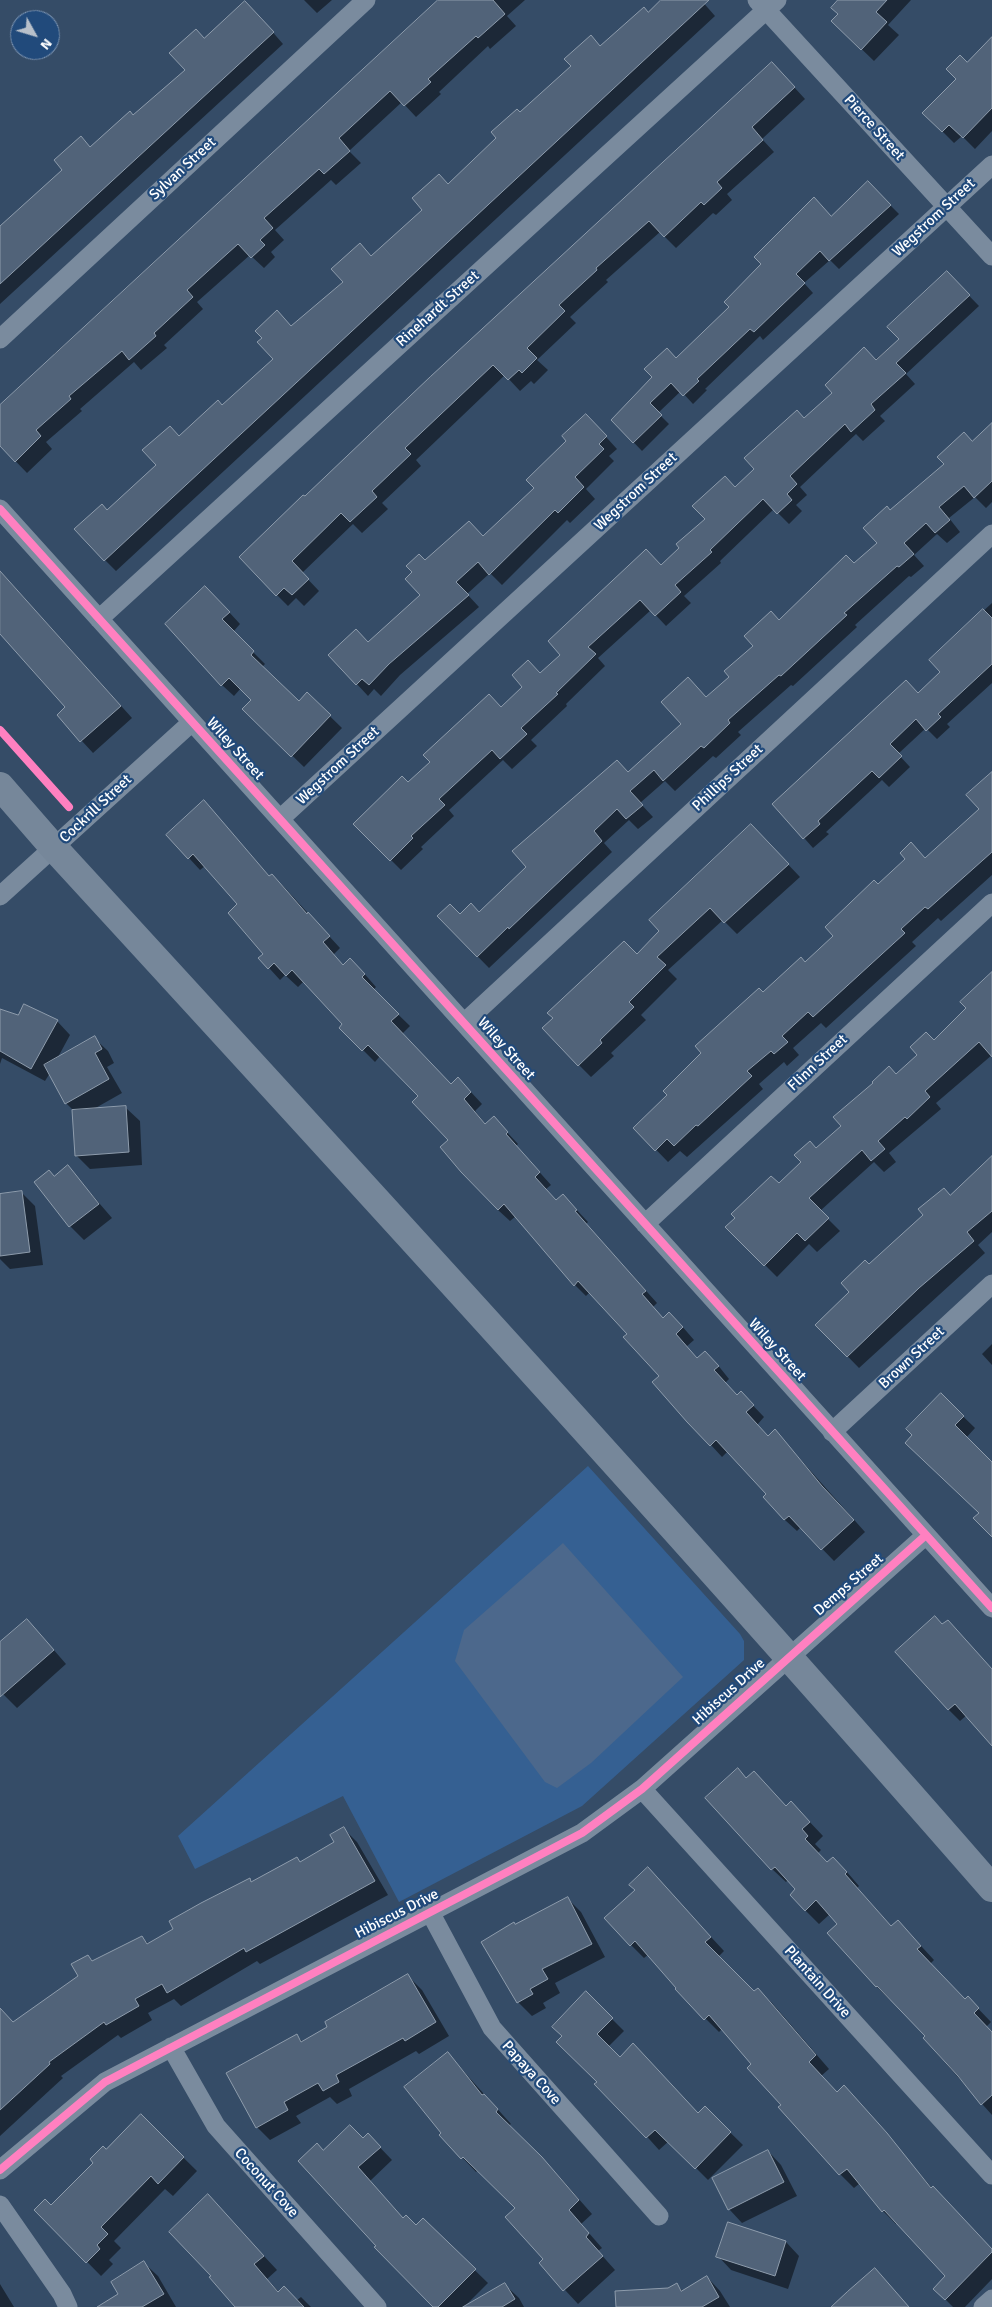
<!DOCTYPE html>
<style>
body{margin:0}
#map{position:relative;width:992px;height:2307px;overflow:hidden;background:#354c67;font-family:Signika,sans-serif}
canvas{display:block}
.north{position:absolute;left:10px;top:10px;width:50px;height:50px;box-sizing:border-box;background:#214a7b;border:1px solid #7a92b0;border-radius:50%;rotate:129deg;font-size:14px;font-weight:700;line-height:20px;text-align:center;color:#fff}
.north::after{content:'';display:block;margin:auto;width:18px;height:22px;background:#b8c0ca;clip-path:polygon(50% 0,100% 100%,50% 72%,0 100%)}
</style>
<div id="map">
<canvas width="992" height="2307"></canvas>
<div class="north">N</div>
</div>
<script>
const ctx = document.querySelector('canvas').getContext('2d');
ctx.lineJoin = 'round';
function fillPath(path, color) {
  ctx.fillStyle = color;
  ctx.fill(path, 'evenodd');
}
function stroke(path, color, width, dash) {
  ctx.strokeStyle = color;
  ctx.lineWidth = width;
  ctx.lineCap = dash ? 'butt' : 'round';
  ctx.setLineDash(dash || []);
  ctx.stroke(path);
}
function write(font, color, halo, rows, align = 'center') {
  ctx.font = font + ' Signika,sans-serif';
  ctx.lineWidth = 4.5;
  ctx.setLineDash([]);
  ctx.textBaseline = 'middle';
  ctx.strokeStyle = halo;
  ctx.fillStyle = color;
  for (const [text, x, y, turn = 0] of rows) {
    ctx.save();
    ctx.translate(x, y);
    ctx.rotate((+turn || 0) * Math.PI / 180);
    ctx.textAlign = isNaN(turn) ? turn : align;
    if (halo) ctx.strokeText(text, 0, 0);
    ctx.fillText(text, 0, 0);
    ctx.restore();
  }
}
const green = new Path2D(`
 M588,1466L740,1634L744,1641V1660L582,1806L399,1902L343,1796L195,1869L178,1836Z`);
const water = new Path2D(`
 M563,1543L683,1677L591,1763L557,1788L545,1782L455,1661L464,1630Z`);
const shadow = new Path2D(`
 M304,0H332L317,13Z
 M439,0H525L507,16L516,26L490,49L488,46L439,92L441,94L416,117L402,102L349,151L361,163L336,185L331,180L275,230L284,240L271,252L275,257L264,268L250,255L197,302L203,309L164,345L167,348L141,370L134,362L80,409L82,411L46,442L52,449L27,473L0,445V407L56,356L54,354L95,319L94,318L325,107Z
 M663,0H701L715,16L116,571L105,560L108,511L158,466L179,438L222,406L275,359L292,327L424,210L520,114L601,47L648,13Z
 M840,0H911L888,25L899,35L874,61L845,33L840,14Z
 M256,13L283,44L0,304V228L134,117L186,70L204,39Z
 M992,39V131L975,149L962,136L954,143L924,113L958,79L967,64Z
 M783,75L805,99L762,139L774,152L727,194L732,200L716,215L713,213L676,248L660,232L606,280L608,282L570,317L576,323L537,360L548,370L534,384L531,381L520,391L505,375L416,460L421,466L382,503L388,509L362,533L353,524L302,573L319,591L304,606L296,598L288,606L277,595L305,498Z
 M877,192L899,214L839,269L830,260L804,283L813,293L763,340L760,336L705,389L707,390L693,404L681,391L658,413L669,424L642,451L612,420L832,217Z
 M947,273L979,306L906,374L915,384L880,416L885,421L863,441L856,434L800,487L807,495L796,505L802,511L789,524L774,509L720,561L721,563L684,596L691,603L666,626L651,610L598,658L605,666L566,704L567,706L531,740L537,746L512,769L503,760L449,810L454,816L421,847L423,849L401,870L355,824L408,784L501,709L661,567L804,419L900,339Z
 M992,424V502L986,508L975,497L949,518L960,532L947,543L937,534L914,555L924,566L911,577L909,576L855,625L857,627L793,686L791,685L738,732L741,735L716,758L713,756L675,791L665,781L640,803L653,817L638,829L629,820L604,843L612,852L489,968L439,917L480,914L731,677L755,646L779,621L854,565L879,543L891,511Z
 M597,427L617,449L609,456L614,461L586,489L595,499L570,523L567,520L502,585L490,573L467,594L479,607L400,675L381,696L374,689L368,696L330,655L368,643L422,595L425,562L484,537L536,488L568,441Z
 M0,571L132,718L93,753L58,715L67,707L0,632Z
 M217,599L240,624L233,632L265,664L262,667L299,703L307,694L342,728L304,767L244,709L253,700L241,688L234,696L222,685Z
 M992,603V683L947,724L950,727L937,739L926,728L898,754L910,767L889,787L882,780L826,832L829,834L813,848L774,804L919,694L942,672L930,660Z
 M992,777V875L941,921L938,918L912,942L916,946L826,1028L821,1023L793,1048L799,1055L787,1066L784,1062L759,1084L763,1089L687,1157L680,1151L668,1162L635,1128L669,1095L763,994L805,963L835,936L878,886L926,859L980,809Z
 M204,801L270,877L272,875L284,887L340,948L333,955L344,966L362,971L376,987L373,990L410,1026L402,1034L451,1086L470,1091L482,1104L475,1111L486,1125L505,1130L518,1144L516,1146L551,1185L546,1189L556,1201L563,1195L574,1207L588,1222L586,1224L657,1303L653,1307L663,1319L681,1325L694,1340L686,1347L698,1359L717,1364L729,1379L725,1383L737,1396L741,1393L764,1417L757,1425L769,1437L775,1431L865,1532L834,1561L801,1527L797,1531L785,1520L765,1497L768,1494L728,1451L722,1457L711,1445L628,1334L590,1292L586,1296L575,1285L516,1216L510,1221L498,1210L420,1096L380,1056L375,1062L352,1039L344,1024L304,981L298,987L285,975L280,980L260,958L265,954L239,904L205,866L200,870L189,858Z
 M763,838L800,877L737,934L723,920L668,970L677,979L641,1015L646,1020L611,1053L614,1056L591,1077L579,1065L637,956Z
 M992,973V1055L936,1103L941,1109L889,1153L896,1162L884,1172L874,1162L820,1211L840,1231L817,1252L809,1244L777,1277L727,1227L779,1185L958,1020Z
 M0,1010L19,1017L57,1021L70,1035L57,1059L94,1038L108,1051L114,1063L107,1067L122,1093L92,1110L126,1108L140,1121L142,1165L90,1169L76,1155L73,1110L66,1103L50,1073L45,1081L2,1058L0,1064Z
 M992,1161V1232L978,1245L985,1253L859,1368L817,1325L851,1292L869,1265Z
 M68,1167L112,1218L84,1240L70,1226L36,1182L54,1178Z
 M22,1193L35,1206L43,1265L10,1269L0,1259V1196Z
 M992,1344V1365L982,1354Z
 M941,1395L975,1428L966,1438L992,1464V1535L980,1513L914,1435Z
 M40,1634L66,1664L17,1708L0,1691V1644Z
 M992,1669V1744L967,1715L960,1721L948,1709Z
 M747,1779L787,1807L805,1817L823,1836L815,1844L821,1850L818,1853L828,1863L847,1872L859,1886L857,1888L892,1927L911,1935L934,1960L930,1964L965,2001L968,1998L991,2022L986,2027L992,2033V2115L924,2039L927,2036L891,1998L890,2000L876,1986L839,1924L830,1914L819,1924L805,1910L797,1889L788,1880L786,1882L772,1869Z
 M344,1829L357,1842L388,1895L260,1964L257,1961L181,2006L174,1999L148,2013L152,2020L121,2038L118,2035L61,2076L63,2078L0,2136V2009L14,2024L79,1976L88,1956L94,1962L142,1938L149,1944L249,1880L252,1883L297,1858L301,1863L335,1842Z
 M661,1883L724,1951L718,1957L754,1993L758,1990L772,2003L829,2069L821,2076L837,2093L857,2101L932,2188L992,2251V2279L965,2307H953L935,2289L947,2277L898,2223L896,2224L883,2211L860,2183L854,2188L840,2174L780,2107L782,2106L753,2064L722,2029L719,2032L676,1989L678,1988L649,1954L644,1958L631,1945Z
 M568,1899L581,1912L605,1957L555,1983L560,1993L543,2003L546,2008L532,2016L518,2002L483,1943Z
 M408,1976L422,1990L449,2036L419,2054L416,2051L349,2089L352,2096L337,2104L330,2097L296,2116L301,2123L270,2140L257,2127L297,2036L303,2042Z
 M586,1993L624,2031L608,2047L620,2059L698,2115L705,2108L743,2145L708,2180L669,2141L659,2150L598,2082L563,2036Z
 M448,2054L511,2124L508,2126L556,2173L592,2214L581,2224L602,2248L598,2251L615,2270L578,2304L540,2263L545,2259L516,2208L478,2170L476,2172L441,2135L443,2133Z
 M141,2116L197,2171L173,2196L165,2189L114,2241L121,2248L109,2260L113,2264L101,2276L36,2210L51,2206Z
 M368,2135L392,2160L370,2181L404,2219L416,2226L423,2220L488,2283L464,2307H435L377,2246L323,2152L363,2140Z
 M768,2151L781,2165L797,2196L742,2223L729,2209Z
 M208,2196L277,2270L267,2279L279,2292L297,2300L301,2297L311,2307H236L213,2276Z
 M729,2224L786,2242L799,2256L788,2289L731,2270L718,2256Z
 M144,2263L158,2276L176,2307H111Z
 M707,2277L720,2291L730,2307H671L676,2285L683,2291Z
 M0,2284L14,2307H0Z
 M505,2285L519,2298L524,2307H466Z`);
const building = new Path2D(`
 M438,0H493L505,14L478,38L476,36L428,79L431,82L404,106L390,91L339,138L350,151L324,174L319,169L264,218L273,228L260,240L265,245L251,258L238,244L187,290L193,297L154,333L156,336L129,360L122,351L69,396L71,399L36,430L41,436L15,462L0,446V405Z
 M661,0H709L104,561L74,529L102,504L107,510L156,465L142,450L170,426L179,436L218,400L222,405L273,359L257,342L262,338L255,331L277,310L291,326L343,282L331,269L360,243L371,256L422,210L412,198L439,174L448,184L496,138L491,132L517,109L520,112L571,66L564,59L591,35L600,46L644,7L648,12Z
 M838,0H887L876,12L887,22L861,50L831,21L838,14L831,8Z
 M245,1L274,32L0,284V226L62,170L54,160L81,136L90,147L130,111L133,115L185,70L169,53L196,29L204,38Z
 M992,37V108L963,138L949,125L942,132L922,113L956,79L946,69L960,55L967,62Z
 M772,62L795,87L752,127L763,140L717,182L722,188L704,205L701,202L664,237L649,221L596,268L597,270L559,305L565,311L527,348L537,358L522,373L519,370L508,380L493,365L405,448L411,454L372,491L377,497L350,522L341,513L292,561L309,579L292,595L284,588L276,596L239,557L303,495L305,496L430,377Z
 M868,181L891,205L829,261L820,251L796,274L805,283L754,332L750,329L697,379L699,381L683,396L671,383L650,403L662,415L633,443L611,420L652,377L644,369L667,348L676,358L729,307L724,302L761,264L754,257L814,197L831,216Z
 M947,271L970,295L896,363L906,373L871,404L875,410L851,432L845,424L790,476L797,484L787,494L792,500L777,514L763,499L710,550L712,552L675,585L681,592L655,616L640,600L588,647L596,654L556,693L558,694L521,728L527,734L500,759L492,750L439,799L445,805L411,836L413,838L390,861L353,824L402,776L408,782L430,762L423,755L489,694L501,707L522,687L512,675L528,660L540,673L560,655L548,641L644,551L646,549L661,565L679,548L676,544L705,519L692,506L725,476L735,487L754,469L744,458L797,410L804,418L832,393L825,385L864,347L876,360L899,339L887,327Z
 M586,414L607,436L599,444L604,449L575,477L584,487L558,513L555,510L489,575L478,562L456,582L469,595L389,664L369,685L362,679L356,685L328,655L356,629L368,642L420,595L405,579L412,572L406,566L419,554L425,560L469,521L483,536L534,488L526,480L566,441L562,436Z
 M992,423V481L974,498L964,486L939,507L950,520L935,533L926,523L904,543L914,554L899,567L897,566L844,613L847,615L781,676L779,675L728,720L730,723L704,748L701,746L663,781L654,770L630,791L643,805L626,819L617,809L594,831L602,841L509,929L508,927L477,957L437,916L450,904L460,914L471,903L479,912L526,867L512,851L617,760L628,772L681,724L661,702L688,677L706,697L729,677L724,671L753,646L744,636L771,611L779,620L846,555L854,563L877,543L863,528L887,506L890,510L944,464L937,457L964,432L972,441Z
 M0,571L121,706L80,742L57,715L65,707L0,634Z
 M205,586L230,612L222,619L254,651L251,655L299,701L307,692L331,715L291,757L242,709L251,700L229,678L221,686L165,624Z
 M983,609L992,618V664L938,714L941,717L926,731L916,719L890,744L902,756L879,778L872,771L818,821L820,824L803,839L772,804L906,680L918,693L940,672L929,660Z
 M992,772V852L928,909L925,907L901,929L905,933L813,1017L808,1012L782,1036L788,1042L774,1054L771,1051L747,1071L752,1076L698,1126L696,1125L674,1146L667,1139L655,1151L633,1128L667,1095L663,1091L701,1053L695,1046L759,988L763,992L801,957L805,962L833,936L825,927L874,880L878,884L905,859L900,853L911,842L925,858L979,809L966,795Z
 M204,800L269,876L272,874L307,914L308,912L330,936L323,942L343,965L350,958L365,974L362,977L399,1014L391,1021L451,1084L458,1077L471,1092L464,1099L485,1124L494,1116L508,1132L506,1134L540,1172L535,1177L556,1200L563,1194L577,1210L575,1211L646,1291L642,1294L663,1318L669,1312L683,1327L676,1334L697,1358L705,1351L719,1366L714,1370L737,1395L741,1391L754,1405L746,1412L768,1436L775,1429L822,1486L854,1520L821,1550L789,1516L784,1520L763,1497L766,1494L716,1440L710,1446L687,1422L652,1382L659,1376L623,1337L627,1334L578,1281L574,1286L504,1204L498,1210L461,1172L440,1147L448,1140L412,1102L418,1096L368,1045L362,1051L339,1028L342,1024L292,970L286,976L274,963L268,969L258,958L263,954L228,913L237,904L193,854L188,859L166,835Z
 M751,824L789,864L724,923L710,908L657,957L666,965L629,1002L634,1007L600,1040L602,1043L578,1066L542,1028L553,1018L547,1013L624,941L637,954L659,931L649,920Z
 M992,972V1057L979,1042L925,1091L930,1097L907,1119L905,1117L878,1141L885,1149L871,1161L862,1150L809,1198L829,1218L805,1241L797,1233L764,1266L725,1227L735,1218L731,1214L771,1176L779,1183L801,1162L794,1155L810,1141L816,1148L841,1126L833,1117L873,1083L872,1082L889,1066L896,1074L917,1055L910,1047L926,1032L934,1040L966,1008L960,1002Z
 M24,1004L58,1020L31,1069L0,1051V1009L18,1015Z
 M95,1036L102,1049L95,1053L109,1079L65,1104L44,1065Z
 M126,1106L129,1152L75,1156L72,1110Z
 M992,1156V1211L967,1232L974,1241L919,1288L847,1357L815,1325L849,1292L841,1283L865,1260L869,1264L923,1215L918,1209L944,1188L950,1195Z
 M68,1165L99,1204L69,1227L34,1182L49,1170L54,1176Z
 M22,1191L30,1252L0,1256V1194Z
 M941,1393L964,1416L955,1425L992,1462V1537L973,1518L979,1513L905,1443L912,1435L906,1429Z
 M935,1616L942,1624L948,1620L992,1669V1746L955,1704L948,1710L895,1652Z
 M27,1619L54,1650L0,1697V1642Z
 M738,1768L746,1778L754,1771L786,1806L791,1801L810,1822L802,1829L808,1836L805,1839L827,1862L833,1857L847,1872L845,1874L891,1926L898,1920L921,1946L917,1949L965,1999L968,1996L979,2008L974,2013L992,2032V2095L981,2105L958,2076L923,2038L925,2036L877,1986L876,1987L827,1933L837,1924L816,1900L805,1911L790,1895L795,1889L775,1867L771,1870L705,1798Z
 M344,1827L375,1881L246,1952L244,1948L167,1993L162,1984L135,1999L139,2006L106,2025L104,2022L49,2062L50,2064L0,2110V2008L13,2022L78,1976L71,1964L88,1955L92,1961L142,1936L147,1944L173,1929L169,1921L201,1903L250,1878L251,1882L297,1857L300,1862L334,1842L330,1835Z
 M648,1867L711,1937L705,1942L754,1991L758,1988L816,2055L809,2062L837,2092L844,2085L887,2133L931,2188L933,2186L992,2249V2252L945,2300L933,2289L945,2276L884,2210L882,2212L847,2169L839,2175L778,2107L781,2105L747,2068L751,2064L709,2015L704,2020L675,1989L676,1988L635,1941L630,1946L604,1918L635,1890L629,1885Z
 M568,1897L592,1944L542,1969L548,1979L530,1989L533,1994L517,2003L481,1942L514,1922L515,1924Z
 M408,1974L436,2022L405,2041L403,2038L336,2075L339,2082L323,2091L318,2083L284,2102L288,2110L256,2128L226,2073L297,2034L301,2042L327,2027L325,2022Z
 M586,1991L613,2018L597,2034L620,2057L633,2043L698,2113L705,2106L731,2132L695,2169L655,2130L646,2138L594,2084L597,2082L556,2042L562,2036L552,2027Z
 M448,2052L482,2095L484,2094L498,2109L496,2112L542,2157L579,2200L569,2210L589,2233L586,2237L603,2256L563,2291L539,2263L543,2259L505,2217L515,2208L463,2157L461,2159L439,2135L441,2133L404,2087Z
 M141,2114L184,2157L158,2184L151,2176L101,2227L108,2234L97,2245L100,2249L86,2263L34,2210L45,2199L51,2205L93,2163L90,2159L103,2146L106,2149Z
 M350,2125L363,2138L368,2133L381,2147L358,2167L403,2218L406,2215L416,2225L423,2218L476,2269L438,2307H433L374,2247L376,2246L298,2161L317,2143L323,2150Z
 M768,2150L784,2182L728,2210L712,2178Z
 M208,2194L264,2256L254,2264L278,2292L284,2286L304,2307H235L209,2277L211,2276L169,2232Z
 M728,2222L786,2241L775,2276L716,2257Z
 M144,2261L164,2294L142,2307H97L118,2294L111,2282Z
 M875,2268L909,2307H831L847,2292Z
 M707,2276L719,2297L702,2307H616L615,2291L668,2288L677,2283L681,2291Z
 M505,2283L515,2299L502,2307H463Z`);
const street = new Path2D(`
 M757,0L992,256
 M0,339L366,0
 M0,509L992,1608
 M99,619L777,0
 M280,819L992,165
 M0,896L192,722
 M464,1023L992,534
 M645,1224L992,903
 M832,1432L992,1284
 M642,1789L992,2175
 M430,1912L492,2028L659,2216
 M171,2047L216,2126L377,2307
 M0,2170L105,2082L582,1833L642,1789L926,1535
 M0,2205L62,2294L68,2307
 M983,2307L992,2299`);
const secondary = new Path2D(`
 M0,786L54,848C370,1192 685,1536 992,1888`);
const cycleway = new Path2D(`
 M0,509L992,1608
 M0,730L69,807
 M0,2170L105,2082L582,1833L642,1789L926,1535`);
const streetNames = [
 ["Pierce Street",874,128,48],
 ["Sylvan Street",183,169,-43],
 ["Wegstrom Street",934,218,-43],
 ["Rinehardt Street",438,309,-42],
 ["Wegstrom Street",636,492,-43],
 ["Wiley Street",235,749,48],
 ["Wegstrom Street",338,766,-43],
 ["Phillips Street",728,778,-43],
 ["Cockrill Street",96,809,-43],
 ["Wiley Street",506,1049,48],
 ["Flinn Street",818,1063,-43],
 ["Wiley Street",777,1350,48],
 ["Brown Street",912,1358,-43],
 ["Demps Street",849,1585,-41],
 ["Hibiscus Drive",729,1692,-42],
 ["Hibiscus Drive",397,1914,-27],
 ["Plantain Drive",817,1982,48],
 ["Papaya Cove",531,2073,48],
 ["Coconut Cove",266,2183,48]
];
fillPath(green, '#356092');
fillPath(water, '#4c688c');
fillPath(shadow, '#0007');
fillPath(building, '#516379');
stroke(building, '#8e9cac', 1);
stroke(street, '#7a8b9e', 19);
stroke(secondary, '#76879a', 28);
stroke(cycleway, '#ff80c0', 8);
write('15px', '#fff', '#214a7b', streetNames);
</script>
